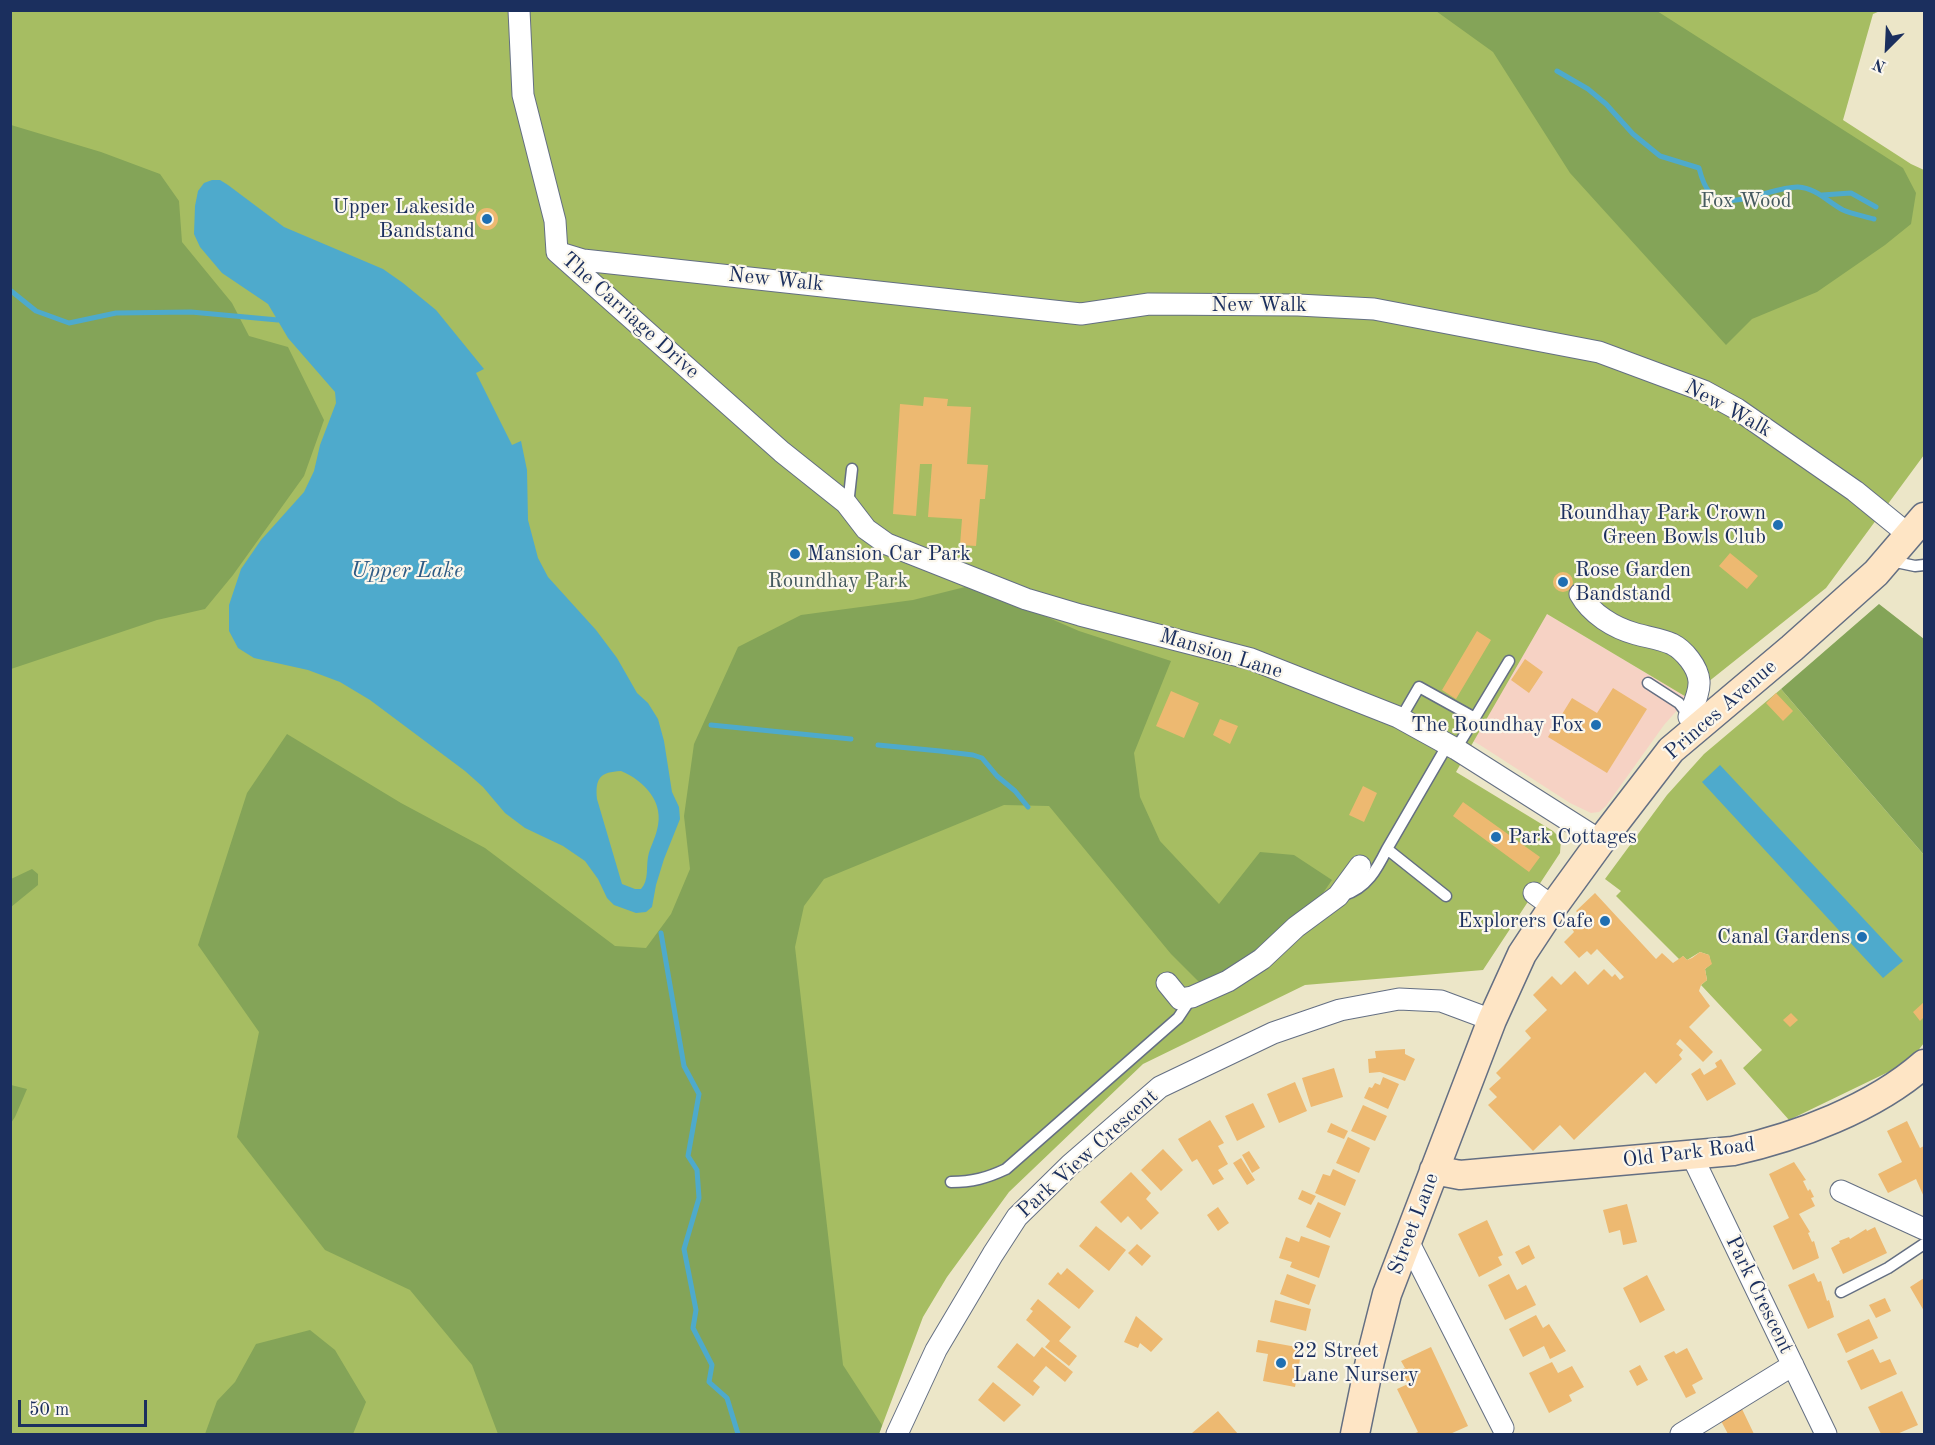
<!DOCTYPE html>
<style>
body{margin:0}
#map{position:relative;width:1935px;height:1445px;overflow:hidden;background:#ece6c8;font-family:"Old Standard TT",serif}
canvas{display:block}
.frame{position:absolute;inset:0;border:12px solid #1b2f5e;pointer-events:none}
.north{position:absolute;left:1857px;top:18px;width:60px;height:60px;-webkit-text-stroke:4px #fbf7ec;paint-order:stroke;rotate:204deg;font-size:16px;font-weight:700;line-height:24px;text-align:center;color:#1b2f5e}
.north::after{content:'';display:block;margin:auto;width:21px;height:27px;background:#1b2f5e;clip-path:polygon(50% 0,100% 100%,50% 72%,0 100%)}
.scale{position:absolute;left:18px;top:1400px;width:129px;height:27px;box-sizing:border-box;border:3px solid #1b2f5e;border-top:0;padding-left:8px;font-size:18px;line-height:21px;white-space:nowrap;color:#1b2f5e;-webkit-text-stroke:4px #fbf7ec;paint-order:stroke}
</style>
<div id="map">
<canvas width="1935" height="1445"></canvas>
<div class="frame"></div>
<div class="north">N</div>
<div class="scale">50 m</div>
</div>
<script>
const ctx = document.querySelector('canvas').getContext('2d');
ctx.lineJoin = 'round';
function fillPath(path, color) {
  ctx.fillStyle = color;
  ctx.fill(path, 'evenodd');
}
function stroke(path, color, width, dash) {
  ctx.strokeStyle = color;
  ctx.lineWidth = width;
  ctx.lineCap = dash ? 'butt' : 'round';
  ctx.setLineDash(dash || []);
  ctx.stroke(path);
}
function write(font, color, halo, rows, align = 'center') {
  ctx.font = font + ' "Old Standard TT",serif';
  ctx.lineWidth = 4.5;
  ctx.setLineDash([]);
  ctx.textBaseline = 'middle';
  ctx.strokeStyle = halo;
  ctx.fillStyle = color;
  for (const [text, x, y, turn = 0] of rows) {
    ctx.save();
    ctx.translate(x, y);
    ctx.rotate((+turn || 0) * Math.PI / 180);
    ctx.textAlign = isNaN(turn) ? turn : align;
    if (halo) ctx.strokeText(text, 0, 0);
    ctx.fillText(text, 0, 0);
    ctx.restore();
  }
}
const built = new Path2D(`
 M1547,614L1688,698L1664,725L1606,806L1599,812L1591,813L1570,803L1480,745L1408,704Z`);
const green = new Path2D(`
 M10,11H1880L1873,14L1843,120L1911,164L1924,170V455L1826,588L1688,698L1547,614L1456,772L1553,831L1561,839L1560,853L1483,970L1305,985L1143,1064L1009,1192L947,1277L923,1317L879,1434H11Z
 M1781,689L1924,855V1043L1909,1062L1789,1120L1743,1068L1762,1050L1701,985L1707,980L1705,969L1711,964L1709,955L1700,952L1687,960L1683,956L1680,960L1616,896L1621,891L1605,879L1667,795L1704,754Z`);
const forest = new Path2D(`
 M1436,11H1657L1903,168L1916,193L1911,224L1885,245L1817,292L1752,319L1726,345L1570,173L1493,52Z
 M11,125L101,152L160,174L179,201L182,242L232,303L249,336L288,347L324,420L304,476L233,575L205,609L157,620L11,669Z
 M973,585L1079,631L1171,661L1134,753L1140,797L1160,841L1219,904L1260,852L1294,855L1332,880L1285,948L1209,992L1171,954L1049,806L1004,805L824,879L804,906L795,947L843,1365L882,1425L879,1434H498L472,1365L410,1290L325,1250L237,1137L259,1032L198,945L247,793L287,734L401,803L485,848L615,946L646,948L671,914L690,869L684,816L694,744L738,647L801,615L913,600Z
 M1879,604L1924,639V855L1781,689Z
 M32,869L38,874V885L11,907V879Z
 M11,1085L27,1089L15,1117L11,1123Z
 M310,1330L335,1350L366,1402L353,1434H205L217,1401L235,1382L256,1344Z`);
const water = new Path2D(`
 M212,180H220L228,185L284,227L383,269L403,283L436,310L484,369L476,373L512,445L521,441L527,470L528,520L538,558L548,577L596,630L617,658L637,693L648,703L658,719L664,741L672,792L679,807L680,819L664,859L656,885L652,907L646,912L636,913L614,905L607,898L598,879L585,861L563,846L525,828L505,813L483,787L465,771L370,700L340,682L308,670L254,658L238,648L229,631V605L241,569L261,540L304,492L314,471L320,445L336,403L335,392L288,338L268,304L222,273L200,247L194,234L195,206L198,191L204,183ZM621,771C645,781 665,803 657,830C655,839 650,847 648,857C646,868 649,880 641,889H635L622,884L597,799C595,778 600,772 621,771Z
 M1720,765L1903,961L1883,978L1702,782Z`);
const stream = new Path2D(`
 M1557,71L1588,89L1606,104L1633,134L1660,156L1699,168C1701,176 1704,186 1710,193C1728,213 1774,186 1798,187C1816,188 1828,202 1843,210C1852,214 1864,216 1874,219
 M1822,195L1851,193L1876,207
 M10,290L36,311L69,323L116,313L191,312L278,320
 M711,725L851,739
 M878,745L940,751L973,755L982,758L997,776L1015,791L1028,807
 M661,933L684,1066L699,1094L688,1156L697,1170L699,1198L684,1249L696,1310L693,1328L712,1365L709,1382L727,1398L738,1434`);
const building = new Path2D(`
 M476 219a11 11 0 1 1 22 0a11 11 0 1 1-22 0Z
 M924,397L948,399L947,406L971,407L967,464L988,465L985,499H980L976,546L960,545L962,519L928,517L932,464H920L916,516L893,514L900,404L923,406Z
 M1730,553L1758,576L1747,589L1719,566Z
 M1553 582a10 10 0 1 1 20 0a10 10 0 1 1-20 0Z
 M1477,631L1491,640L1456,699L1442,690Z
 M1525,659L1543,672L1529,693L1511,680Z
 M1613,688L1647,709L1607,773L1548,737L1572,698L1597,713Z
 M1171,691L1199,703L1184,738L1156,726Z
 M1776,693L1793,711L1783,721L1766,703Z
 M1220,719L1238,726L1230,744L1213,735Z
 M1363,786L1377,793L1364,822L1349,815Z
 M1463,802L1540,857L1529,872L1453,816Z
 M1595,893L1656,959L1662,953L1673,963L1683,956L1687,960L1692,958L1700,952L1709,955L1712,964L1705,969L1707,980L1701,985L1699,991L1710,1006L1689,1027L1713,1052L1703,1062L1680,1039L1676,1044L1683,1050L1679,1055L1682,1059L1656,1084L1645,1072L1574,1140L1560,1125L1533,1151L1488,1105L1497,1097L1489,1089L1501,1078L1496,1073L1531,1038L1525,1031L1547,1010L1533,995L1552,976L1561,985L1575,971L1588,985L1604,969L1612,977L1615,974L1620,980L1624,977L1597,949L1591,955L1587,951L1579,958L1564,942L1574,932L1570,925L1580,915L1576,911Z
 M1924,1002V1017L1920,1021L1913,1012Z
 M1791,1013L1798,1020L1790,1027L1783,1020Z
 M1405,1049V1054L1415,1059L1405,1081L1380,1072L1369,1073L1368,1059L1376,1058L1375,1051Z
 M1721,1059L1736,1084L1707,1101L1691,1074L1700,1068L1704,1075L1717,1067L1715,1063Z
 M1334,1068L1343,1097L1311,1107L1302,1078Z
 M1383,1077L1399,1084L1388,1109L1364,1098L1369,1087L1372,1088L1375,1083L1380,1085Z
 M1295,1082L1307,1111L1279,1123L1267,1094Z
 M1253,1103L1265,1127L1237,1141L1225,1116Z
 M1363,1105L1387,1116L1375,1141L1351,1131Z
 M1210,1120L1224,1143L1218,1146L1228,1164L1218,1170L1224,1179L1213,1185L1197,1159L1192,1162L1178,1139Z
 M1907,1121L1920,1148L1924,1146V1197L1916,1179L1888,1193L1878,1174L1902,1162L1887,1131Z
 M1331,1123L1348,1131L1344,1139L1327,1132Z
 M1348,1137L1370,1148L1359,1173L1336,1163Z
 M1163,1149L1183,1170L1161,1191L1141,1170Z
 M1249,1151L1260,1168L1252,1173L1242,1155Z
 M1241,1158L1255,1180L1247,1185L1233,1163Z
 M1794,1162L1806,1180L1803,1181L1808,1191L1810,1189L1814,1197L1811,1198L1815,1206L1799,1214L1810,1232L1808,1233L1812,1242L1814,1241L1819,1258L1793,1270L1773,1226L1789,1218L1769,1174Z
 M1333,1169L1356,1180L1345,1206L1315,1193L1323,1174L1330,1176Z
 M1131,1172L1151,1193L1146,1199L1159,1213L1141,1230L1128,1216L1121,1223L1100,1202Z
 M1302,1190L1316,1196L1311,1205L1298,1199Z
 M1318,1202L1341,1213L1330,1238L1306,1227Z
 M1627,1204L1637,1242L1623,1245L1620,1230L1609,1233L1603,1210Z
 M1218,1207L1229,1223L1218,1231L1207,1215Z
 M1487,1220L1503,1255L1498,1257L1502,1265L1479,1277L1458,1234Z
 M1096,1226L1126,1250L1109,1271L1079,1246Z
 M1875,1227L1887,1253L1843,1274L1831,1248L1840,1243L1839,1241L1849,1237L1850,1239L1866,1229L1867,1231Z
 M1301,1236L1330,1246L1319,1278L1290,1267L1292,1262L1279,1258L1286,1237L1299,1242Z
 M1137,1244L1151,1256L1142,1266L1128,1253Z
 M1529,1245L1535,1258L1522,1265L1515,1252Z
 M1067,1268L1094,1291L1079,1309L1048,1284L1058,1272L1061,1275Z
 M1814,1273L1818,1282L1821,1281L1827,1301L1829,1300L1834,1317L1808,1329L1788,1285Z
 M1287,1274L1316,1285L1309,1305L1280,1294Z
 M1509,1274L1517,1290L1526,1285L1536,1305L1505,1320L1488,1285Z
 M1647,1275L1665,1310L1640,1323L1623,1288Z
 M1924,1278V1311L1910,1287Z
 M1885,1298L1891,1311L1876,1318L1869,1305Z
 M1038,1299L1071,1327L1059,1341L1077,1356L1069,1366L1045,1347L1050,1341L1026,1320L1033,1311L1030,1309Z
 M1275,1300L1311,1309L1306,1331L1270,1322Z
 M1536,1315L1543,1328L1549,1324L1566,1351L1550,1359L1544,1346L1523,1357L1509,1329Z
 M1136,1316L1163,1339L1151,1352L1140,1343L1138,1348L1124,1342Z
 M1869,1319L1878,1338L1846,1353L1837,1334Z
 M1258,1340L1302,1348L1295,1387L1263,1381L1268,1354L1256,1352Z
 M1017,1343L1034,1357L1042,1347L1073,1372L1065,1382L1046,1366L1033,1381L1040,1387L1033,1396L997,1367Z
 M1431,1347L1468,1426L1450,1434H1413L1418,1432L1397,1389L1408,1384L1401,1370L1405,1368L1401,1361Z
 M1687,1348L1703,1379L1692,1385L1696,1393L1686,1398L1664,1356L1674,1351L1676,1354Z
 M1873,1349L1880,1363L1890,1359L1897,1374L1861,1390L1847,1361Z
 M1552,1362L1558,1373L1572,1366L1584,1387L1569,1395L1572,1401L1549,1413L1529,1373Z
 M1640,1365L1648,1380L1637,1386L1629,1371Z
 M993,1382L1021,1405L1004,1422L978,1400Z
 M1902,1391L1918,1425L1897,1434H1881L1868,1407Z
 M1742,1409L1754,1434H1728L1720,1419Z
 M1218,1411L1238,1434H1193L1192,1433Z`);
const lane = new Path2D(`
 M848,505L852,469
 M1891,561L1915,566L1924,565
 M1648,683L1679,703L1689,716
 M1401,718L1419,687L1475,718
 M1456,749L1509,661
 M1344,895C1367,888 1377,869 1387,849
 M1446,896L1387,849L1448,744
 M951,1182C972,1182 987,1178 1006,1169L1178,1018L1192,997
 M1841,1292L1888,1268L1924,1244`);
const street = new Path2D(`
 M519,10L523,95L555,221L557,252L782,452L846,503L866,529L887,544L1026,599L1080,615L1251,659L1398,717L1456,749L1601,841
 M560,253L583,260L1081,314L1149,304L1298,305L1374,309L1599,352L1704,391L1737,409L1855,491L1909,535
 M1580,594C1591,614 1614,628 1636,634C1647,637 1661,639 1672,644C1684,650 1698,667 1699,681C1700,692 1693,706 1689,717
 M1534,893L1553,907
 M1167,983L1180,999L1192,997L1228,981L1262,959L1296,927L1338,896L1360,866
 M1692,1156L1826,1434
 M1841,1191L1924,1229
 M1408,1241L1503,1428
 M897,1434L936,1350L993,1254L1017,1217L1070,1165L1160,1087L1273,1033L1340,1010L1399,999L1441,1001L1492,1020
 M1681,1434L1793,1365`);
const secondary = new Path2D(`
 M1434,1170L1460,1175L1733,1151C1797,1137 1874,1108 1924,1064
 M1355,1434L1370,1361L1387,1294L1492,1020L1522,954L1553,907L1601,841L1671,750L1792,648L1876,573L1924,517`);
const markers = [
 [487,219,6,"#1f6fb2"],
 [1778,525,6,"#1f6fb2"],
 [795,554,6,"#1f6fb2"],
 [1563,582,6,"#1f6fb2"],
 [1596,725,6,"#1f6fb2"],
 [1496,837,6,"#1f6fb2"],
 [1605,921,6,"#1f6fb2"],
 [1862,937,6,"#1f6fb2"],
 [1281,1363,6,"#1f6fb2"]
];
const parkNames = [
 ["Fox Wood",1746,201],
 ["Roundhay Park",838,581]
];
const poiNames = [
 ["Upper Lakeside",475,207],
 ["Bandstand",475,231],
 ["Roundhay Park Crown",1766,513],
 ["Green Bowls Club",1766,537],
 ["Mansion Car Park",807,554,"left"],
 ["Rose Garden",1575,570,"left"],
 ["Bandstand",1575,594,"left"],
 ["The Roundhay Fox",1584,725],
 ["Park Cottages",1508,837,"left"],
 ["Explorers Cafe",1593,921],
 ["Canal Gardens",1850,937],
 ["22 Street",1293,1351,"left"],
 ["Lane Nursery",1293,1375,"left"]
];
const streetNames = [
 ["New Walk",776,280,6],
 ["New Walk",1259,305],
 ["The Carriage Drive",630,316,42],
 ["New Walk",1728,409,29],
 ["Mansion Lane",1221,654,17],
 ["Princes Avenue",1721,710,-41],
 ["Old Park Road",1689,1153,-7],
 ["Park View Crescent",1088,1154,-42],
 ["Street Lane",1414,1224,-69],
 ["Park Crescent",1759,1295,64]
];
const waterNames = [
 ["Upper Lake",407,571]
];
fillPath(built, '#f6d2c4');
fillPath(green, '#a6bd62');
fillPath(forest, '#84a458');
fillPath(water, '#4eaacc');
stroke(stream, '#4eaacc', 5);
fillPath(building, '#edb971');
stroke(lane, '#646f83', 13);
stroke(street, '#646f83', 23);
stroke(secondary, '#646f83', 31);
stroke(lane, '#fff', 10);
stroke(street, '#fff', 21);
stroke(secondary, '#fee5c5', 28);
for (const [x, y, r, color] of markers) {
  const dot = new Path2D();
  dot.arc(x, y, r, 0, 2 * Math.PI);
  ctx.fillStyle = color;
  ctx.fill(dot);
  stroke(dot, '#fbf7ec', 2);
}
write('21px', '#455a5f', '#fbf7ec', parkNames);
write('21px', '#1b2f5e', '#fbf7ec', poiNames, 'right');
write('21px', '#1b2f5e', '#fbf7ec', streetNames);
write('italic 22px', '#2d5a84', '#fbf7ec', waterNames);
</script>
